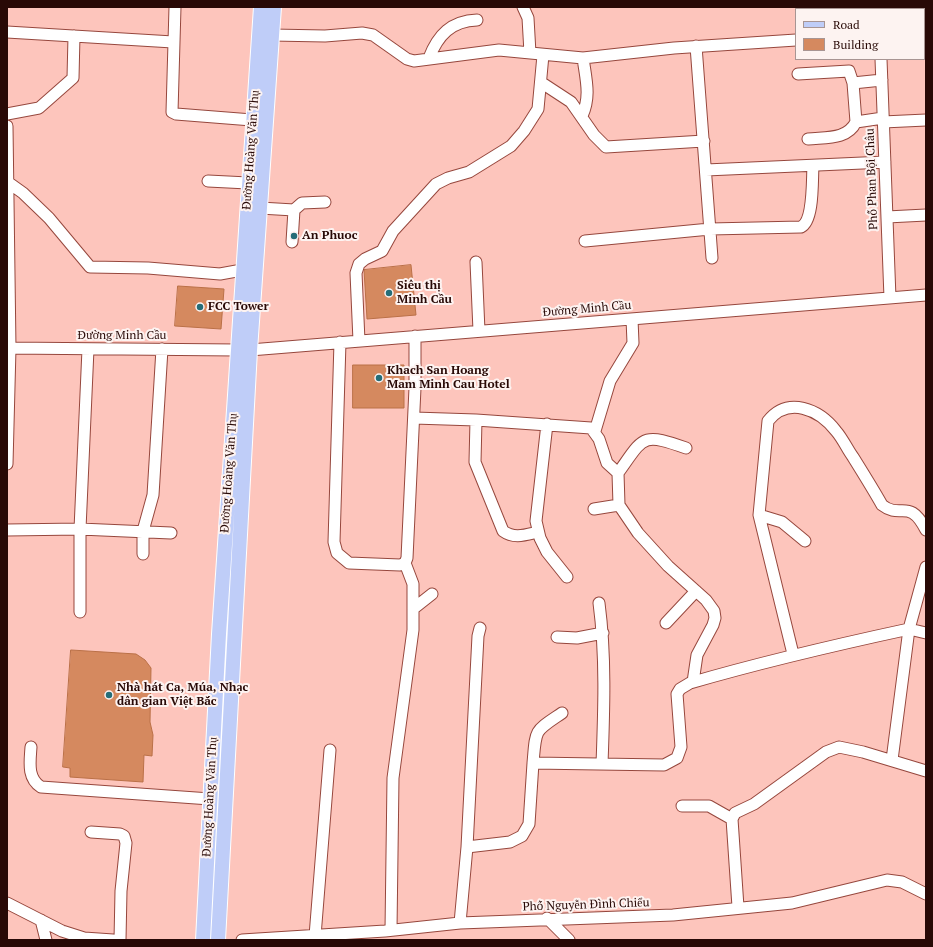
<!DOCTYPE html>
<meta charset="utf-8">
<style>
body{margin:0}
#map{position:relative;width:933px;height:947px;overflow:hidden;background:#fdc5bc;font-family:"PT Serif",serif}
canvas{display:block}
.frame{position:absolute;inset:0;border:8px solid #280906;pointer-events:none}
.legend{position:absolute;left:795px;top:8px;width:130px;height:52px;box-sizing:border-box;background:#fdf3f1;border:1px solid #a89593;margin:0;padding:5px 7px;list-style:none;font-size:12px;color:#280906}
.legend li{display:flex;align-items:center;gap:8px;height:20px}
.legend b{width:20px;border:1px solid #a89593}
</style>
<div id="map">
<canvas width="933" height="947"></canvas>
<div class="frame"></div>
<ul class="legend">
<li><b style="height:5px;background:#bfcdf8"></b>Road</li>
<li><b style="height:11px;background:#d5895f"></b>Building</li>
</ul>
</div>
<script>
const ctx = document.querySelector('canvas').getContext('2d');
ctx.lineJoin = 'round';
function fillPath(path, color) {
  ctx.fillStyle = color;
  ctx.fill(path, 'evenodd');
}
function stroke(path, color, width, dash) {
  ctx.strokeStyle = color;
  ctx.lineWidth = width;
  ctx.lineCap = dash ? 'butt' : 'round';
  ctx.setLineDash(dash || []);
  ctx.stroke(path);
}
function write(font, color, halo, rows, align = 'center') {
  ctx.font = font + ' "PT Serif",serif';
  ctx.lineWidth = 4;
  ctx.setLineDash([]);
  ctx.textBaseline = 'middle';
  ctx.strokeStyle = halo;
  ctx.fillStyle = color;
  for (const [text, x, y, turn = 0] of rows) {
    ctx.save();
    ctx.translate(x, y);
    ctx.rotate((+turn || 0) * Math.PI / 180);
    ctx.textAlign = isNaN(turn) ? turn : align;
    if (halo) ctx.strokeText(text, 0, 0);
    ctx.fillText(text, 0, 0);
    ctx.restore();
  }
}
const building = new Path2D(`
 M411,265L416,315L367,319L364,270Z
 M178,286L224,289L221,329L175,326Z
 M353,365H404V408H353Z
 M71,650L136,654L145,660L151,668L150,722L153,735L152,756L144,755L143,782L70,777V768L63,767Z`);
const minor = new Path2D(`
 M175,7L172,112L176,114L252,120
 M523,7L528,18L530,53
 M878,7V9
 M924,31H926
 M7,32L173,42
 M272,35L325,36L362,33L373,35L407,59L414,61L499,50L583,58L674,48L796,40
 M696,46L712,258
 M429,58C438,35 451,21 477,20
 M881,59L890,298
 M798,74L849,71L853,83L856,122
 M542,83L571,102L594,135L606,147L704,141
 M853,83L882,80
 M7,114L39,108L73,78L74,36
 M582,116C591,96 586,80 583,58
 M883,122L926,120
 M7,126L10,348L7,464
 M808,139C826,137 847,140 856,122L883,118
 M706,170L885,162
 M208,181L248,183
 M9,183L23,193L49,218L90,267L148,268L220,274L242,270
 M260,208L294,210L302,203L325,202
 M887,217L926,215
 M585,241L710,229L801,227C814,221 812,180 813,166
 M292,242L294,210
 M476,262L479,331
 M359,341L356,273L359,264L365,259L382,251L393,231L436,184L448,178L469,172L511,146L524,131L538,109L543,55
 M340,342L334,542L337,553L349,563L400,565L405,563L407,558L415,388V336
 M7,348L237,350
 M250,350L926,295
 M414,418L476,420L591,428L599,439L607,463L618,473C644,437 641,432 686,448
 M476,420L475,462L503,531C514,539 525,535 538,532
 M547,424L536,521L540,538L547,552L567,577
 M595,431L610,381L633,343L632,319
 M618,473L619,505L638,533L668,566L706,600L714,611L715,618L713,625L697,655L693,682
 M594,509L619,505
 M759,515L782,522L805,541
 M7,530L80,529L171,533
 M143,554V531L153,495L162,349
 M599,603C606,656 604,710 602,764
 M413,609L432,594
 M80,612V529L88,349
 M666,623L696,591
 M557,637L577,638L603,633
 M793,654L759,515L768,421C788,396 819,409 836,431C843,439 847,449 853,457C863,473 873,489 882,505C901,520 909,497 926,530
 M31,747C30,762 27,778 41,787L210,799
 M892,760L909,629L926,567
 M533,763C536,728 534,732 562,713
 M682,806H709L732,819
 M91,832L120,834L124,836L126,843L121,891L120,940
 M467,847L510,842L522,836L529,824L533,763L664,765L677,758L681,747L677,694L680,689L690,683C762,662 835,645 909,629L926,633
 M7,903L62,931L84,938L113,940
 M738,907L732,819L735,813L754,804L826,752L839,747L863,752L926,771
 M547,918L569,940
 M41,920L46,940
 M460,923L467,847L478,636L480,628
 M391,930L393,778L413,630V584L405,563
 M315,936L330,750
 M242,940L385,931L460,923L673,915L792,903L887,880L902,882L926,894`);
const major = new Path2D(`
 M203,940L219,634L261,7
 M218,940L250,350L274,7`);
const markers = [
 [294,236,4,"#256d78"],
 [389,293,4,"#256d78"],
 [200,307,4,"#256d78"],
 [379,378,4,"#256d78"],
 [109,695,4,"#256d78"]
];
const streetNames = [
 ["Đường Hoàng Văn Thụ",251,150,-86],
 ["Phố Phan Bội Châu",872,179,-92],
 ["Đường Minh Cầu",587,309,-5],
 ["Đường Minh Cầu",122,336],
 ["Đường Hoàng Văn Thụ",229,473,-86],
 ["Đường Hoàng Văn Thụ",210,797,-87],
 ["Phố Nguyễn Đình Chiểu",586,905,-2]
];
const poiNames = [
 ["An Phuoc",302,236],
 ["Siêu thị",397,286],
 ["Minh Cầu",397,300],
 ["FCC Tower",208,307],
 ["Khach San Hoang",387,371],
 ["Mam Minh Cau Hotel",387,385],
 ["Nhà hát Ca, Múa, Nhạc",117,688],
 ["dân gian Việt Bắc",117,702]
];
fillPath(building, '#d5895f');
stroke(building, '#ba7047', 1);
stroke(minor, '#96473d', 13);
stroke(major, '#fff', 16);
stroke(minor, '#fff', 11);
stroke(major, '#bfcdf8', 14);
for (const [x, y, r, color] of markers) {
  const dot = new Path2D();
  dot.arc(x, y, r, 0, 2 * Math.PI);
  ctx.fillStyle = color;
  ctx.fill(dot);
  stroke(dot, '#fdf3f1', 1.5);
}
write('12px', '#280906', '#fdf3f1', streetNames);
write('bold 12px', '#280906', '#fdf3f1', poiNames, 'left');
</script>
